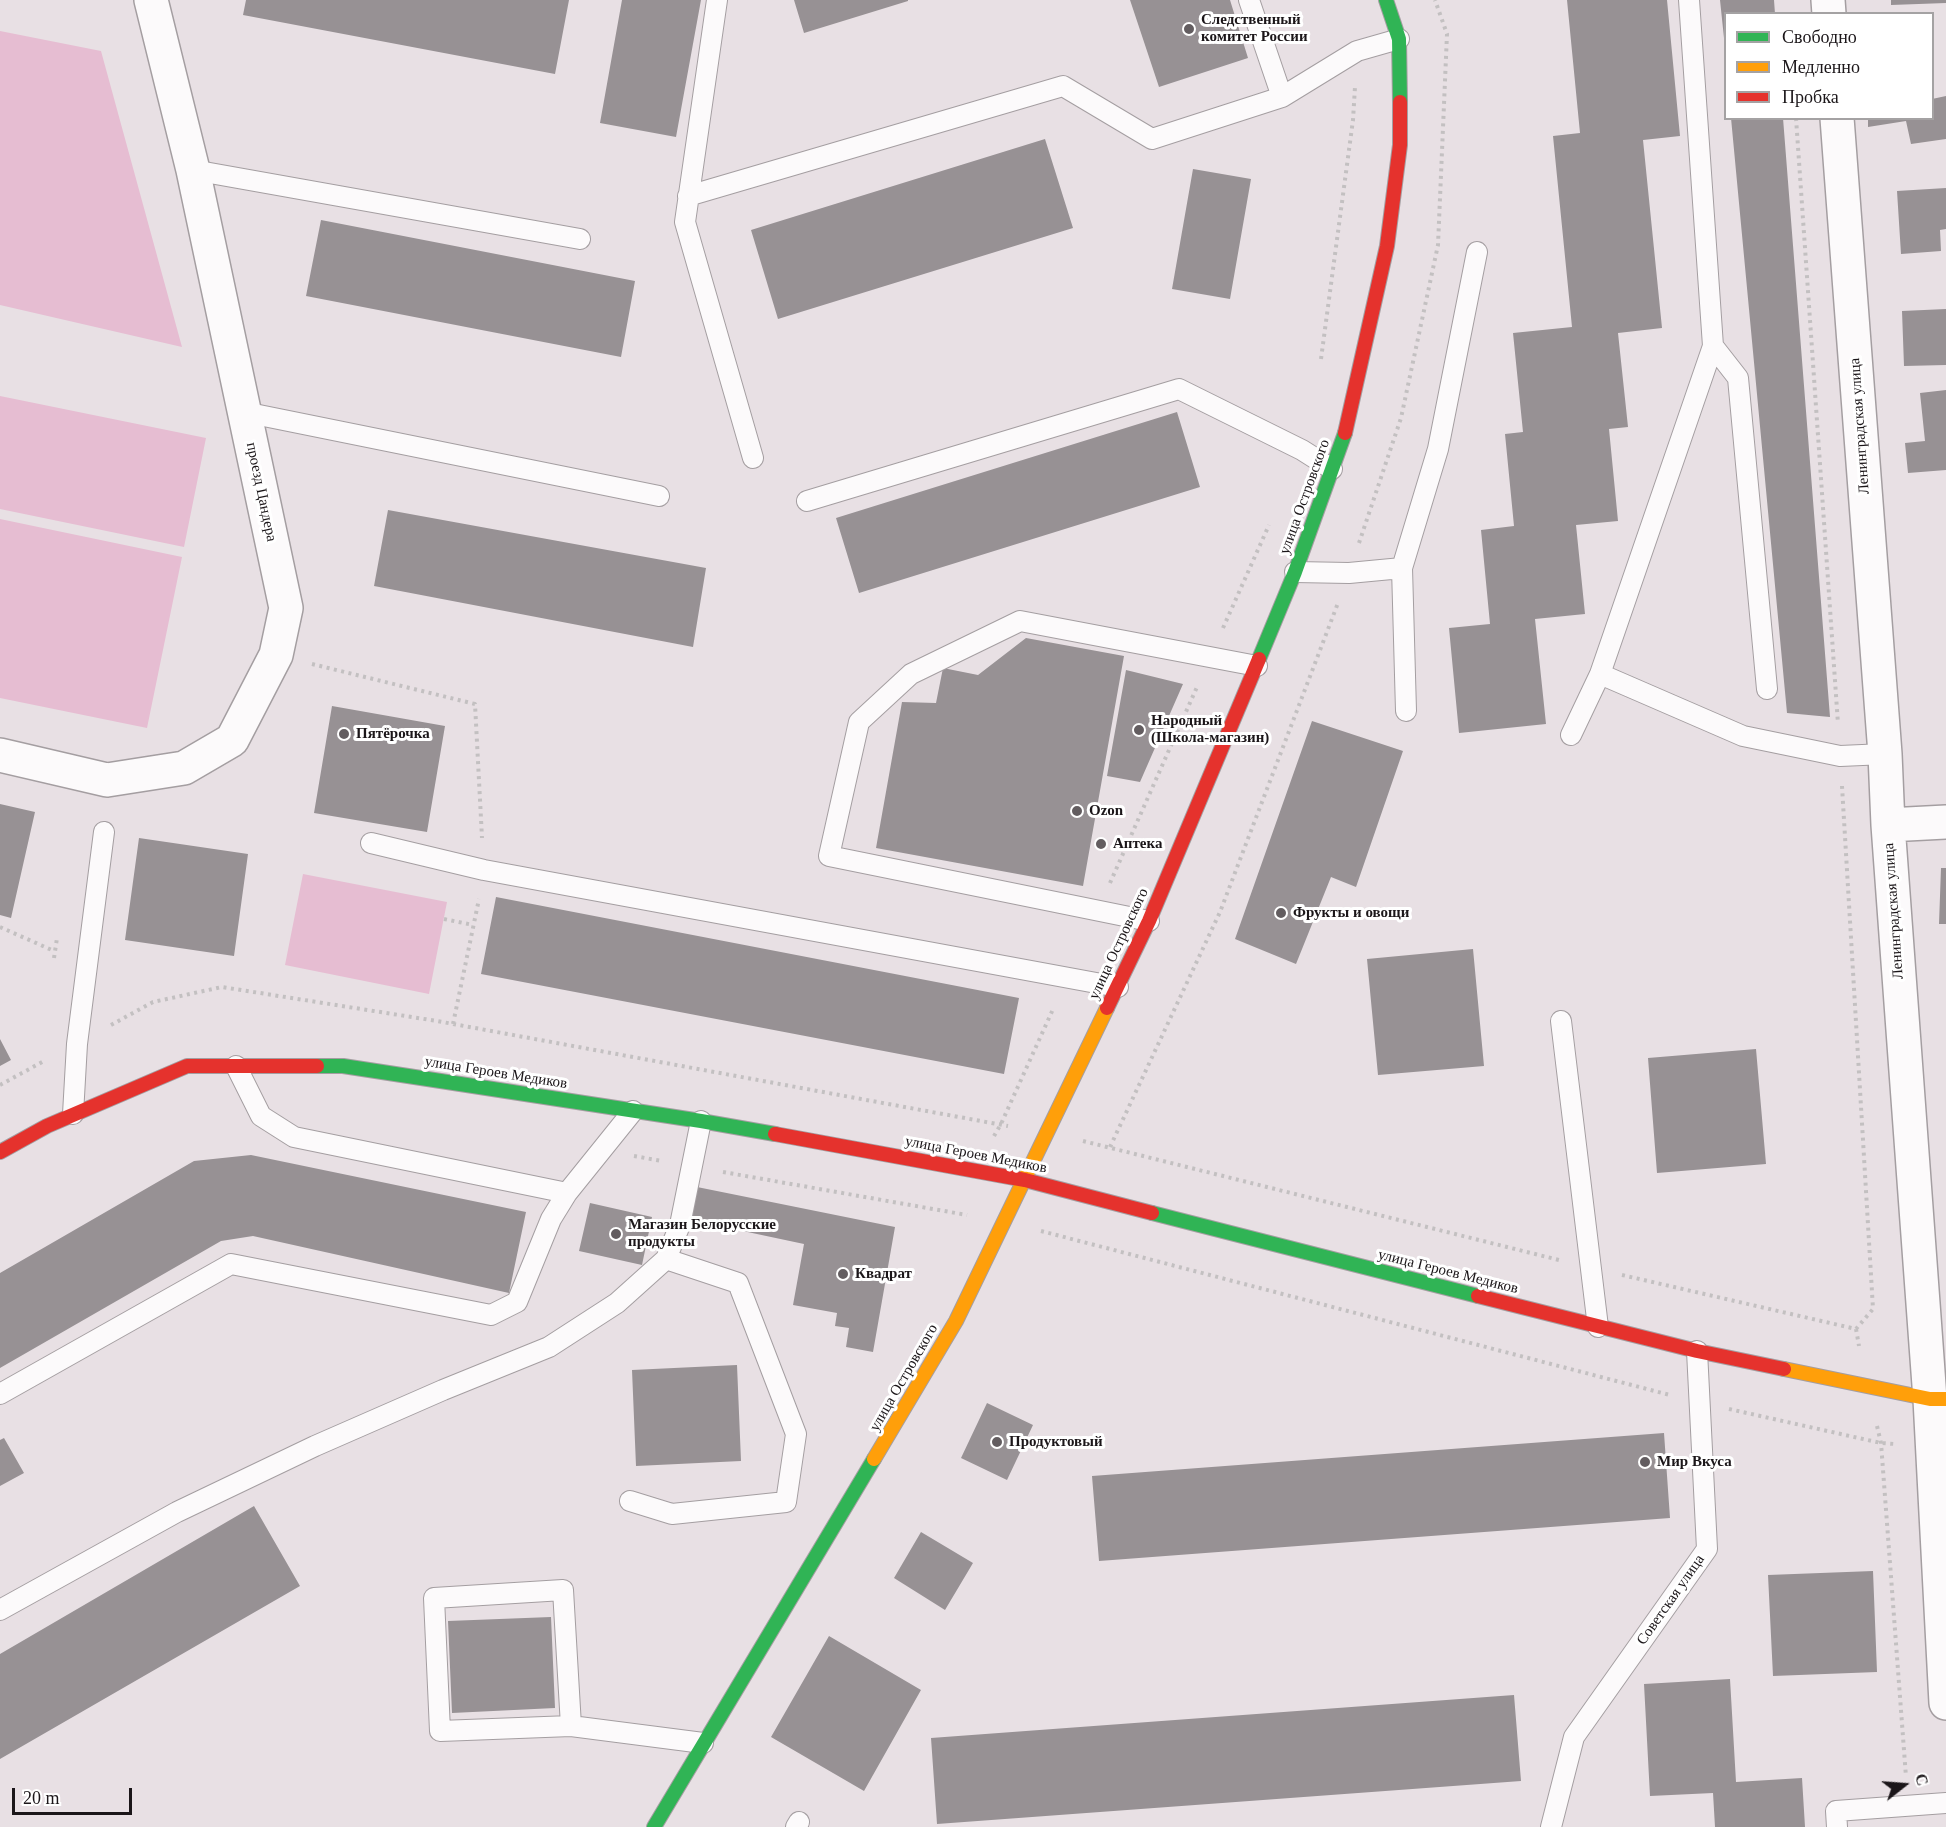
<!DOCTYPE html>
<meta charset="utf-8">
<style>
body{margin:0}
#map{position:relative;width:1946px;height:1827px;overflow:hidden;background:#e8e0e4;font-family:"Times New Roman",serif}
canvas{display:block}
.legend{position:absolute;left:1724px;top:12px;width:210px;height:108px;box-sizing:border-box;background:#fff;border:2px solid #a4a2a3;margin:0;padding:8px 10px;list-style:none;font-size:18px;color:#1b1619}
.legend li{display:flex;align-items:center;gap:12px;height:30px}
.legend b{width:30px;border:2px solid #a4a2a3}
.north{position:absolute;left:1874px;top:1755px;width:60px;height:60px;-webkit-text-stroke:4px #fff;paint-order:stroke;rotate:73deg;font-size:16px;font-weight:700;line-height:24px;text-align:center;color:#1b1619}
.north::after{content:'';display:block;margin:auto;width:21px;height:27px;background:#1b1619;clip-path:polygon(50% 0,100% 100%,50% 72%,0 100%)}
.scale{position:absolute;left:12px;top:1788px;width:120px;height:27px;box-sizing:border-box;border:3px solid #1b1619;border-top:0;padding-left:8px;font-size:18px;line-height:21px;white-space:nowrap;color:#1b1619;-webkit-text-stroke:4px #fff;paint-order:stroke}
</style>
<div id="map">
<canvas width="1946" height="1827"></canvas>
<ul class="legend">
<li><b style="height:8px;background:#30b455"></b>Свободно</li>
<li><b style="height:8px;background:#ff9f0a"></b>Медленно</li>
<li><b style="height:8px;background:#e5322d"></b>Пробка</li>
</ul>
<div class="north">С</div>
<div class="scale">20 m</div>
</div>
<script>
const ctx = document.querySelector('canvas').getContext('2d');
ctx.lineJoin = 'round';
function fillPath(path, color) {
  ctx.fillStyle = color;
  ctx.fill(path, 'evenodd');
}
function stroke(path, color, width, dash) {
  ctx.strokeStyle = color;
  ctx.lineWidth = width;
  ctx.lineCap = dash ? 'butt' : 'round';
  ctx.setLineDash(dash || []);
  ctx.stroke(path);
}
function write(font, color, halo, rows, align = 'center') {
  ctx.font = font + ' "Times New Roman",serif';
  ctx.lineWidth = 6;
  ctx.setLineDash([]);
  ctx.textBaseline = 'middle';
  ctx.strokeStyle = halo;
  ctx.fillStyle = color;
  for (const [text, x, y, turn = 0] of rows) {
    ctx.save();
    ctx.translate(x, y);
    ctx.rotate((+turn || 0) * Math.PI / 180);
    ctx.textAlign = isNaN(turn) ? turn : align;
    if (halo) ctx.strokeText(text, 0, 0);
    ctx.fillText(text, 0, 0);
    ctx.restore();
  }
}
const green = new Path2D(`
 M0,31L101,51L182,347L0,305Z
 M0,396L206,438L184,547L0,509Z
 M0,519L182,557L147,728L0,698Z
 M303,874L447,902L429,994L285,965Z`);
const building = new Path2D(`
 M246,0H569L555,74L243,15Z
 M622,0H701L676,137L600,123Z
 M794,0H908V1L804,33Z
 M1130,0H1230L1248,58L1159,87Z
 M1567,0H1667L1680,136L1643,140L1662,328L1618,333L1628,427L1609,429L1618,521L1576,525L1585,614L1535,619L1546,724L1459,733L1449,628L1490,624L1481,530L1514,526L1505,434L1523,432L1513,333L1572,327L1553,136L1580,133Z
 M1720,0H1774L1775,14H1726V37L1724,38Z
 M1891,0H1946V3L1891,5Z
 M1946,96V139L1911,144L1906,121L1868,127V118H1932V99Z
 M1731,118H1783L1830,717L1787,713Z
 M1045,139L1073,228L778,319L751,230Z
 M1193,169L1251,179L1230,299L1172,289Z
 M1946,188V229L1940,230L1941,251L1901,254L1897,191Z
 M321,220L635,281L621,357L306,296Z
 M1946,309V365L1904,366L1902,311Z
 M1946,390V470L1908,473L1905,443L1925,441L1920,393Z
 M1177,412L1200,487L859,593L836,518Z
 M388,510L706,568L693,647L374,586Z
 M1026,638L1124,656L1083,886L876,848L902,702L936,703L943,668L978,675Z
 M1126,670L1183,684L1140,782L1107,776Z
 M332,706L445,726L427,832L314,813Z
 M1312,721L1403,751L1356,887L1331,877L1296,964L1235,939Z
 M0,804L35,812L11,918L0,915Z
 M139,838L248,854L234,956L125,940Z
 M1941,868H1946V924H1939Z
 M496,897L1019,998L1004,1074L481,974Z
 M1473,949L1484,1066L1378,1075L1367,959Z
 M0,1039L11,1060L0,1066Z
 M1756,1049L1766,1164L1657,1173L1648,1058Z
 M251,1155L526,1212L509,1293L253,1236L221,1241L0,1368V1273L194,1161Z
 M697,1187L895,1227L873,1352L846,1347L849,1328L835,1326L837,1313L793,1305L804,1244L691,1220Z
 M590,1203L652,1217L642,1265L579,1251Z
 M737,1365L741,1461L636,1466L632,1370Z
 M987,1403L1033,1425L1007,1480L961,1458Z
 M1664,1433L1670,1518L1099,1561L1092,1476Z
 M4,1438L24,1473L0,1486V1440Z
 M254,1506L300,1586L0,1759V1654Z
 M921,1532L973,1563L945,1610L894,1578Z
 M1873,1571L1877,1672L1773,1676L1768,1575Z
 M551,1617L555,1708L452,1713L448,1621Z
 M829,1636L921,1690L864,1791L771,1737Z
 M1730,1679L1736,1782L1802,1778L1805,1827H1715L1713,1793L1650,1796L1644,1684Z
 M1514,1695L1521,1781L937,1824L931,1738Z`);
const path = new Path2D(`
 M1796,118L1838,724
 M1321,359L1353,120L1355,87
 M1359,543L1401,418L1438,245L1447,34L1435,0
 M1223,628L1269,525
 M312,664L475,704L482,838
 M1110,883L1197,687
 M444,919L473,925
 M0,927L54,951
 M54,958L57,938
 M453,1024L479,899
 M111,1025L153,1002L222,987L437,1021L1008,1126
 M0,1085L44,1061
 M994,1136L1001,1124L1054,1007
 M1083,1141L1559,1260
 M1110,1147L1220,912L1338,603
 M634,1156L662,1161
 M723,1172L967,1215
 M1041,1231L1670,1395
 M1622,1275L1856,1329L1873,1309L1842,786
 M1856,1329L1859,1346
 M1729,1409L1881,1443L1895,1444
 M1877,1426L1881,1443L1906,1777`);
const lane = new Path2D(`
 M717,0L685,222L753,458
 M1249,0L1282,97L1357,51L1399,39
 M193,170L580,239
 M688,196L1063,86L1152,139L1282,97
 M1713,346L1738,378L1767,689
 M244,412L659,496
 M807,501L1179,389L1302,450L1332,469
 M1402,568L1406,711
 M1295,572L1349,573L1402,568L1438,449L1477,252
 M1600,674L1743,736L1840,756L1885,754
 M1571,735L1600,674L1713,346L1689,0
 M371,843L484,870L1118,987
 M1149,921L829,856L859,722L911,674L1020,621L1257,666
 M1561,1021L1598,1327
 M236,1066L261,1116L294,1137L567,1193
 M73,1114L77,1044L104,832
 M0,1394L231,1264L491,1315L517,1302L551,1219L567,1193L633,1111
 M630,1501L672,1514L786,1502L796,1434L738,1283L666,1259
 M0,1610L177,1512L315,1446L443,1390L549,1347L617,1303L666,1259L680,1225L701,1121
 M571,1726L563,1590L434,1598L440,1731L571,1726L703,1743
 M796,1827L799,1822
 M1551,1827L1574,1737L1707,1549L1697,1351
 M1837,1827L1836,1811L1946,1803`);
const street = new Path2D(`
 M1828,0L1829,14
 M1837,118L1885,754L1888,825L1930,1399L1946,1703
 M0,755L107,780L184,768L232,740L276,655L286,608L193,170L151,0
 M1888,825L1946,822`);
const fast = new Path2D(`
 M1386,0L1399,39L1400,102
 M1259,659L1295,572L1345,433
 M317,1066H343L701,1121L775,1134
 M1152,1213L1478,1296
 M654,1827L874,1459`);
const slow = new Path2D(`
 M1784,1369L1930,1399H1946
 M874,1459L956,1321L1107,1008`);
const jam = new Path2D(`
 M1345,433L1387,246L1400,145V102
 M1107,1008L1149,921L1259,659
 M775,1134L1025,1180L1152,1213
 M0,1152L47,1126L187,1066H317
 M1478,1296L1697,1351L1784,1369`);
const markers = [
 [1189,29,6,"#635d60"],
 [1139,730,6,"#635d60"],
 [344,734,6,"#635d60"],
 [1077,811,6,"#635d60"],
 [1101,844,6,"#635d60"],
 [1281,913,6,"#635d60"],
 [616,1234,6,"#635d60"],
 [843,1274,6,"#635d60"],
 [997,1442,6,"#635d60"],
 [1645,1462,6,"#635d60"]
];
const poiNames = [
 ["Следственный",1201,20],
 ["комитет России",1201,37],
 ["Народный",1151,721],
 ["(Школа-магазин)",1151,738],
 ["Пятёрочка",356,734],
 ["Ozon",1089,811],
 ["Аптека",1113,844],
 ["Фрукты и овощи",1293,913],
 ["Магазин Белорусские",628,1225],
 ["продукты",628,1242],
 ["Квадрат",855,1274],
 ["Продуктовый",1009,1442],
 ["Мир Вкуса",1657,1462]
];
const streetNames = [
 ["Ленинградская улица",1860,426,-94],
 ["проезд Цандера",261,492,78],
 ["улица Островского",1305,497,-70],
 ["Ленинградская улица",1894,911,-94],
 ["улица Островского",1119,944,-65],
 ["улица Героев Медиков",496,1073,9],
 ["улица Героев Медиков",976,1155,11],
 ["улица Героев Медиков",1448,1272,14],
 ["улица Островского",904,1378,-60],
 ["Советская улица",1671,1600,-55]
];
fillPath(green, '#e6bdd2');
fillPath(building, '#979194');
stroke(lane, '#a49ea1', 22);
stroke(street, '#a49ea1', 36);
stroke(fast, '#a49ea1', 16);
stroke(slow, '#a49ea1', 16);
stroke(jam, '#a49ea1', 16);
stroke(path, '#c3c0c1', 4, [3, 4.5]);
stroke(lane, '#fcfafb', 20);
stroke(street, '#fcfafb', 33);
stroke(fast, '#30b455', 14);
stroke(slow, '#ff9f0a', 14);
stroke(jam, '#e5322d', 14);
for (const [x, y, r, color] of markers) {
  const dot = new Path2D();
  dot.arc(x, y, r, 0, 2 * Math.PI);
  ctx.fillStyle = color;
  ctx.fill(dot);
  stroke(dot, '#fff', 2);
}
write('bold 15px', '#1b1619', '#fff', poiNames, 'left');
write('15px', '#1b1619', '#fff', streetNames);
</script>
